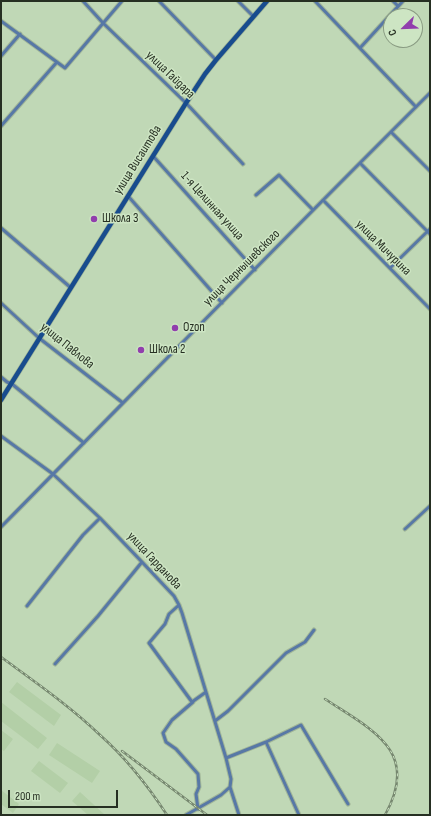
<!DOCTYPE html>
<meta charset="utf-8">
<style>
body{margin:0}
#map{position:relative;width:431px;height:816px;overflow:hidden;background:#c0d8b6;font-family:"Sofia Sans Condensed",sans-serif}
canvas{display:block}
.frame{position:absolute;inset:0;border:2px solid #262f22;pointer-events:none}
.north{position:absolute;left:383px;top:8px;width:40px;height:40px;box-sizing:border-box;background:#cde5c3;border:1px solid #8a9c83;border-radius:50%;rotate:247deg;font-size:11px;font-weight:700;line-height:16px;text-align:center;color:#262f22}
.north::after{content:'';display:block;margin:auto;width:14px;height:18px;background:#913ead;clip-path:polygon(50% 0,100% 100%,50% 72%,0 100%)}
.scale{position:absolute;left:8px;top:790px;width:110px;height:18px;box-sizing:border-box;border:2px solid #262f22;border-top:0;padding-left:5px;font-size:12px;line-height:14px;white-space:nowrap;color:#262f22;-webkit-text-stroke:3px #cde5c3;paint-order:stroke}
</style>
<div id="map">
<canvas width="431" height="816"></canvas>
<div class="frame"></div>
<div class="north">С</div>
<div class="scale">200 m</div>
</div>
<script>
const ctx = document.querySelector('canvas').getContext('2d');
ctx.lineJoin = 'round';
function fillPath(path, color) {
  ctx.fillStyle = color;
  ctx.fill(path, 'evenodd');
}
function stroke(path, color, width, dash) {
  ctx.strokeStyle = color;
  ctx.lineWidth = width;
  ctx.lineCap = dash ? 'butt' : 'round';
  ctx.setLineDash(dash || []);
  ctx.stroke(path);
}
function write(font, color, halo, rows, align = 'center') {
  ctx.font = font + ' "Sofia Sans Condensed",sans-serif';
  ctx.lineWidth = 3;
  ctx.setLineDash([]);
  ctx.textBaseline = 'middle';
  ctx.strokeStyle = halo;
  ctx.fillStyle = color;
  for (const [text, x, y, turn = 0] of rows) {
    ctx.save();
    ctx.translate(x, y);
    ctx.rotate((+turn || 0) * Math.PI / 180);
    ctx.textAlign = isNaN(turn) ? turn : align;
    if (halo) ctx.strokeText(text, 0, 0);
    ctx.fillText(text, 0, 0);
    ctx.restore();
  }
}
const built = new Path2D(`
 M17,682L61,715L54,726L9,692Z
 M1,702L47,738L38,749L1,721Z
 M1,730L13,739L4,751L1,749Z
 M57,743L100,771L92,783L49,755Z
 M39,761L68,783L60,793L31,771Z
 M1,790L19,804L13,813L1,804Z
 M80,792L105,815H88L72,801Z`);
const street = new Path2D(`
 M83,1L103,23L186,103L243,164
 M159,1L216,60
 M238,1L253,16
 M315,1L416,107
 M393,1L398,6
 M1,21L65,68L122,1
 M360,48L403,1
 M1,56L20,34
 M1,126L57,62
 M391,132L430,171
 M153,156L255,270
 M360,163L430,234
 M256,195L279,175L313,210
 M128,196L222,303
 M323,200L430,309
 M1,228L70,287
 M390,268L430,229
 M1,303L39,338L123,403
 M1,377L7,382L12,384L84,443
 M1,436L53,474L100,518L142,562L174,596L179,605L182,613L226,758L231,779L230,787L239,815
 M1,527C144,382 286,236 430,93
 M405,529L430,506
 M179,605L169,614L165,624L149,643L192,702L206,692
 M27,606L83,535L100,518
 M55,664L98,616L142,562
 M193,702L172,720L163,733L166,742L176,749L198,774L199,787L196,794L198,809
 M215,721L228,711L286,653L305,642L314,630
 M266,742L299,815
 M226,758L266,742L301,725L348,804
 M186,815L221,795L230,787`);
const secondary = new Path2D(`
 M1,400L186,103L205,74L216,60L267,1`);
const rail = new Path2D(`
 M1,657C35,682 70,706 100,735C126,758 148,786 167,815
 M325,699C372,730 421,751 385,815
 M122,751L207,815`);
const markers = [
 [94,219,4,"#913ead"],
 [175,328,4,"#913ead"],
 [141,350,4,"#913ead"]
];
const streetNames = [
 ["улица Гайдара",170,75,44],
 ["улица Висаитова",138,160,-58],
 ["1-я Целинная улица",212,206,48],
 ["улица Мичурина",383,248,45],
 ["улица Чернышевского",242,268,-45],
 ["улица Павлова",67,346,39],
 ["улица Гарданова",154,561,47]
];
const poiNames = [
 ["Школа 3",102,219],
 ["Ozon",183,328],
 ["Школа 2",149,350]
];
fillPath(built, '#b3cfa7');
stroke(street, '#a1b698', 5);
stroke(secondary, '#a1b698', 6);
stroke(street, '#5778a6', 3);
stroke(secondary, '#184c8e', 4.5);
stroke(rail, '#76876f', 2.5);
stroke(rail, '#cde5c3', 1, [3]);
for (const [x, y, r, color] of markers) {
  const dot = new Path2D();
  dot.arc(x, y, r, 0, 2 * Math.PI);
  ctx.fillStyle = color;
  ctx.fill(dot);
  stroke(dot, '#cde5c3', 1.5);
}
write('13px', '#262f22', '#cde5c3', streetNames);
write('13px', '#262f22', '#cde5c3', poiNames, 'left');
</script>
